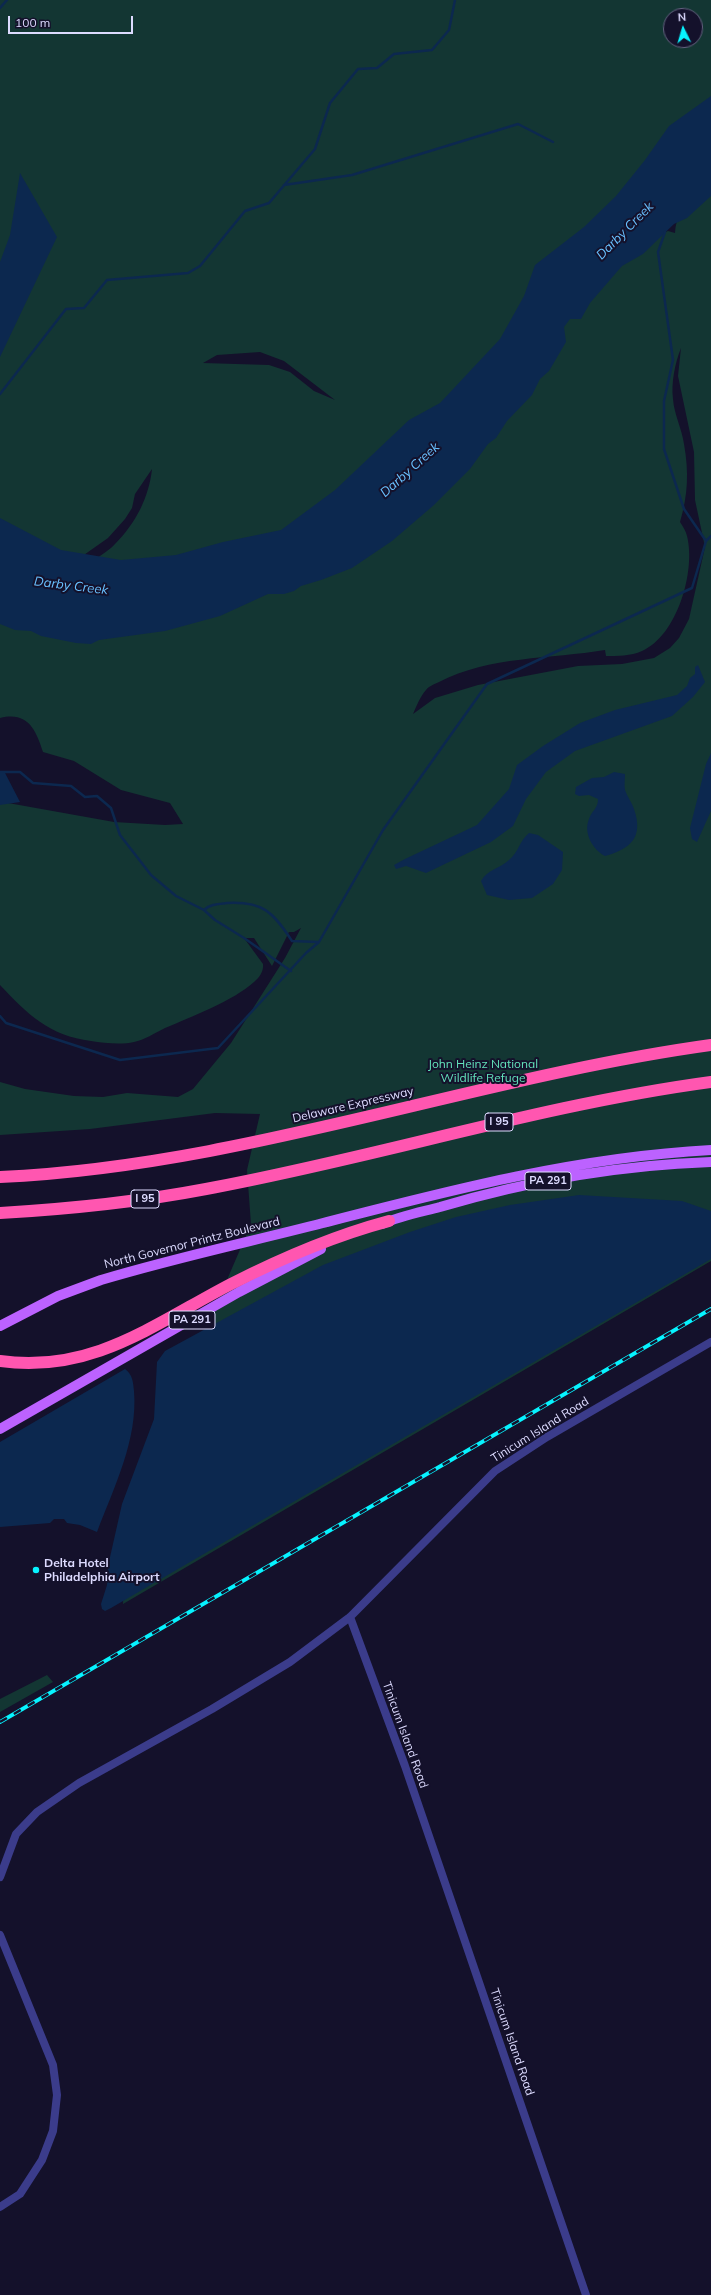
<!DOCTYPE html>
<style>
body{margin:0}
#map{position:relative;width:711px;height:2295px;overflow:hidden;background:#14112b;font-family:Mulish,sans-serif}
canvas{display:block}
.north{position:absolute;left:663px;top:8px;width:40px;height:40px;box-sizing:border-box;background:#14112b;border:1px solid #646280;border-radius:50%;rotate:355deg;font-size:11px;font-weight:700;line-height:16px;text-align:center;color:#dddbff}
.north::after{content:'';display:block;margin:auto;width:14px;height:18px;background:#07f3ff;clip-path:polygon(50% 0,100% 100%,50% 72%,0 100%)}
.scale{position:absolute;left:8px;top:16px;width:125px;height:18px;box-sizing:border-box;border:2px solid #dddbff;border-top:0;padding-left:5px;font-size:12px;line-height:14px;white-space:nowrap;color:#dddbff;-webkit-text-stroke:3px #14112b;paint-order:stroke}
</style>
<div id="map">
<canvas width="711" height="2295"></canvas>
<div class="north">N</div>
<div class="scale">100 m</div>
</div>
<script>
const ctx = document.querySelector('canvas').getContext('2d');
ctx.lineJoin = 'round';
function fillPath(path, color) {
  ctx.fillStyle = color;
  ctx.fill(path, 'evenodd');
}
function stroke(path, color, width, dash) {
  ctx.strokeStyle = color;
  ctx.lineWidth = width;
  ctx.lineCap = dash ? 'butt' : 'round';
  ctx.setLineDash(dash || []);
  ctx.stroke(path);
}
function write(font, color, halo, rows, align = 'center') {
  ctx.font = font + ' Mulish,sans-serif';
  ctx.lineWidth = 4;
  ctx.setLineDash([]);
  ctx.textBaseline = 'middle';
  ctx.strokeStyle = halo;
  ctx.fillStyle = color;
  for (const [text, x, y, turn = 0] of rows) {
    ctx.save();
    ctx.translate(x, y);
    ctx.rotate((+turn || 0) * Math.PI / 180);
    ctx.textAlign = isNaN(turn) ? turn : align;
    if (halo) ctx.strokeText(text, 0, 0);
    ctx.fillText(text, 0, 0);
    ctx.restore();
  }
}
const green = new Path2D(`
 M0,0H711V110L675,155L601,230L581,255L541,332L525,354L499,380L461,427L442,436L414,453L403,452L395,458L398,461L382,481L386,484L392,483L423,452L432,449L439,453L480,432L491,412L498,405L527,386L559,336L570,308L588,276L612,251L636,241L650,226L662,219L663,233L668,231L675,233C677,205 698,181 711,157V1261L123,1604L124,1580L141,1508L150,1479L171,1434L198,1361L202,1338L251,1224L247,1170L260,1114L215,1113L90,1129L0,1135V1082L25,1089L74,1096L103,1097L127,1093L178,1097L193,1089L231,1043L285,958L301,928L294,932H289L272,966L254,938H244L263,964C264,971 259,978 254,982C233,1001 191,1017 165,1028C155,1033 144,1040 134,1042C121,1045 104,1043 91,1041C50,1036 27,1014 0,985V803H8L114,822L165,825L183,824L170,803L121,790L74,761L43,752C36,730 28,711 0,718V553L26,558L62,581L93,592L126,597L170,592L208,575L233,571L280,554L341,542L371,520L382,506C362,493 352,517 334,525C324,530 311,537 301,540C275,547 248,544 223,554C192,567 167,592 132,590C121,590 98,576 88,571L85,566C95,558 107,553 115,544C136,523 149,497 152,469L135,494L132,508L125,519L108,538L81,557L67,560L52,559L5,538L0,529V351L13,324L24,285C4,302 11,321 0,342ZM671,16H695V40H671ZM681,348L678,376L694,452L695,500L705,547L689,619L679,638L670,648L654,658L622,664L578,666L478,685L435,698L413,714C416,707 421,695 426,690C429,686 435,684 439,682C489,656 551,659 605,650L606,656C617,656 631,656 642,651C677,636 696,571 687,536C686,531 683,527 680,522C688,495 689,472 684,444C682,429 674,414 673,399C671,383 675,363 681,348ZM260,352L284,361L335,400L314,391L290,372L269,365L203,363L217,355Z
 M47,1675L53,1682L0,1712V1699Z`);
const water = new Path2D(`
 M711,96V196L687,218L674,224L643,254L622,266L590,303L581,319H570L564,327L566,342L549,371L540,379L532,395L507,421L496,438L488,444L470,469L434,505L392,541L352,568L321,580L301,586L294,591L284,594H268L220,616L165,631L99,640L91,644L76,643L41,636L31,631L15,630L0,624V518L61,550L121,560L176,555L223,542L281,530L335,490L409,420L440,403L500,339L524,296L535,265L584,227L616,196L645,160L669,126Z
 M20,173L57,237L0,357V262L10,235Z
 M698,665L705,682L693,697L672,716L575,751L546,772L526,799L513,826L491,842L426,873L406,866L396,869L394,865L405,859L477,825L509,789L517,765L543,746L580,723L615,710L677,695L687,686L690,678L695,674V667Z
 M711,753V811L697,842L692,839L690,828L706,764Z
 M0,771H4L20,802L0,805Z
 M614,772L625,774C625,779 624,785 625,790C627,796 632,803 634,809C644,838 630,849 605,856C593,850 583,833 589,819C592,810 598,809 598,799L589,795L579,796L575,794L576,787L592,778L604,777Z
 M529,833L538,835L563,852L562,870L553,884L532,898L509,900L487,895L481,881C488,869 499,869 509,860C519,852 519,841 529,833Z
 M579,1195L682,1201L711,1211V1259L111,1608L105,1611L102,1609L101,1604L107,1585L108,1566L122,1504L154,1419L157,1362L165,1351L323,1265L410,1232L456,1217L510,1205Z
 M125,1369C133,1375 133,1382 134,1391C138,1440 114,1487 97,1532L80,1525L67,1523L64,1519H54L50,1523L0,1527V1442Z`);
const stream = new Path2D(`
 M0,8L7,0
 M284,185L352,175L518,124L553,142
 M665,232L658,252L673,360L664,401V449L684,509L706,541
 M0,394L66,309L84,308L107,280L188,273L200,266L245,211L269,203L315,149L330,103L358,69L377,68L394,54L432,50L449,30L455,0
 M0,772H20L33,783L71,786L85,797L97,796L111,808L120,835L151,875L176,896L204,910L215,920L244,938L291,971
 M204,910C210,904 219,904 227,903C263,901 273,912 292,941L318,942
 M0,1016L6,1023L120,1060L218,1048L306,953L319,942L383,830L487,684L692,588L706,541L711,536`);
const tertiary = new Path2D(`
 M350,1617L405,1766L586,2295
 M0,1877L16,1834L37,1812L79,1783L212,1709L290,1662L350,1617L495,1471L547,1437L711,1342
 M0,1935L53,2065L57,2095L53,2131L42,2160L20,2194L0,2207`);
const primary = new Path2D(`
 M382,1224C400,1216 421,1212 440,1207C528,1181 620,1165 711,1162
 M0,1326L58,1296L101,1280C174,1258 249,1242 323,1223C451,1190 578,1157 711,1150
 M0,1429L239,1292L321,1249`);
const motorway = new Path2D(`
 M0,1177C242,1166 472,1078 711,1045
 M0,1213C69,1209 138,1202 206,1189C375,1158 540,1105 711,1082
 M0,1361C92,1374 154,1324 231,1284C282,1258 333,1236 389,1221`);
const rail = new Path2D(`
 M0,1722L711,1309`);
const markers = [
 [36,1570,4,"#07f3ff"]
];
const shields = [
 [499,1122,28],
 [548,1181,46],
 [145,1199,28],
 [192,1320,46]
];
const shieldNames = [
 ["I 95",499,1122],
 ["PA 291",548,1181],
 ["I 95",145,1199],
 ["PA 291",192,1320]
];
const parkNames = [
 ["John Heinz National",483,1064],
 ["Wildlife Refuge",483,1078]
];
const streetNames = [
 ["Delaware Expressway",353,1105,-13],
 ["North Governor Printz Boulevard",192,1243,-14],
 ["Tinicum Island Road",540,1430,-32],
 ["Tinicum Island Road",405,1735,70],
 ["Tinicum Island Road",512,2042,71]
];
const poiNames = [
 ["Delta Hotel",44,1563],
 ["Philadelphia Airport",44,1577]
];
const waterNames = [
 ["Darby Creek",625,231,-45],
 ["Darby Creek",410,470,-42],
 ["Darby Creek",71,586,7]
];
fillPath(green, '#133633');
fillPath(water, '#0c284f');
stroke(stream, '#0c284f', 2.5);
stroke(tertiary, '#3b3c8b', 8);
stroke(primary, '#bc62ff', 10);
stroke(motorway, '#ff56b0', 12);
stroke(rail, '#07f3ff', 4);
stroke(rail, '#14112b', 2.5, [8]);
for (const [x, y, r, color] of markers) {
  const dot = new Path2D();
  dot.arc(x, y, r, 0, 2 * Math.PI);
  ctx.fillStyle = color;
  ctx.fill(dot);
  stroke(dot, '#14112b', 1.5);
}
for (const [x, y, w] of shields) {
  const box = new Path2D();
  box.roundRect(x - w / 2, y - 9, w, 18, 3);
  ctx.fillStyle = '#14112b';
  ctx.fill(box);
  stroke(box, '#dddbff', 1);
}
write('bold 11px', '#dddbff', null, shieldNames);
write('12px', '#63e3bc', '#14112b', parkNames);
write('12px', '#dddbff', '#14112b', streetNames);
write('bold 12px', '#dddbff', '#14112b', poiNames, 'left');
write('italic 13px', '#69c1ff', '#14112b', waterNames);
</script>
